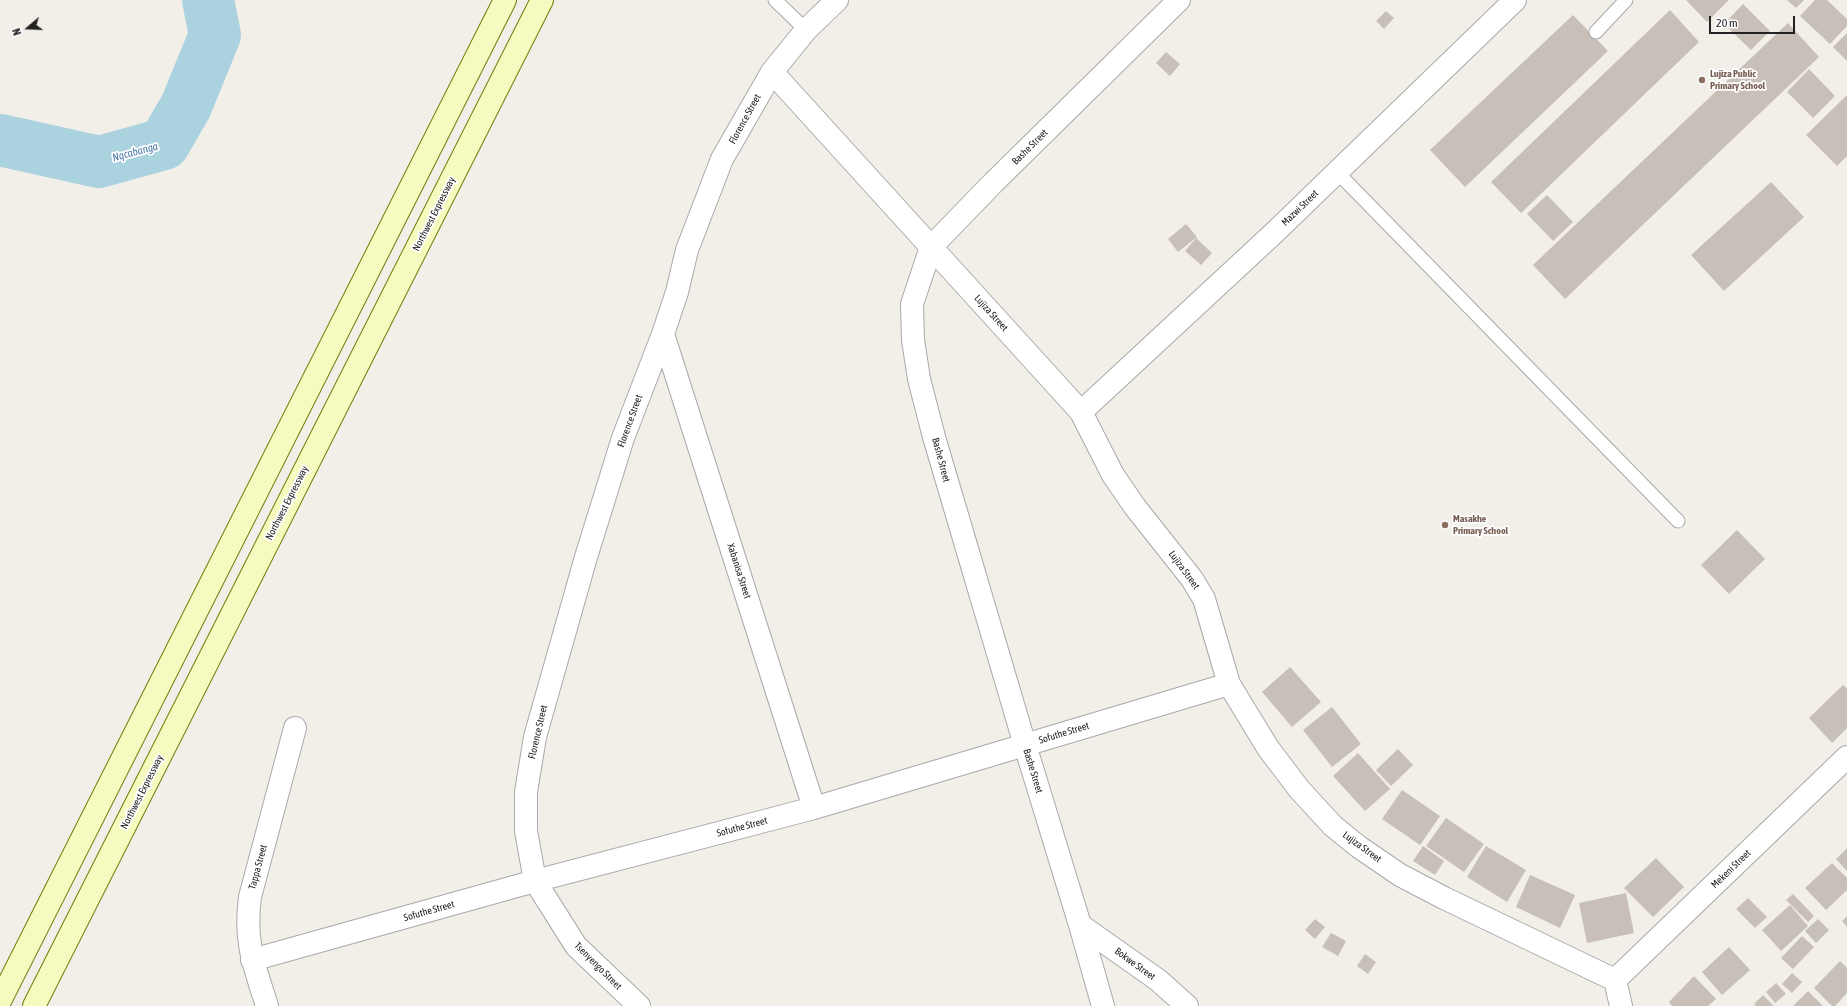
<!DOCTYPE html>
<style>
body{margin:0}
#map{position:relative;width:1847px;height:1006px;overflow:hidden;background:#f2efe9;font-family:"Asap Condensed",sans-serif}
canvas{display:block}
.north{position:absolute;left:8px;top:8px;width:40px;height:40px;-webkit-text-stroke:3px #fff;paint-order:stroke;rotate:251deg;font-size:11px;font-weight:700;line-height:16px;text-align:center;color:#222}
.north::after{content:'';display:block;margin:auto;width:14px;height:18px;background:#222;clip-path:polygon(50% 0,100% 100%,50% 72%,0 100%)}
.scale{position:absolute;left:1709px;top:16px;width:86px;height:18px;box-sizing:border-box;border:2px solid #222;border-top:0;padding-left:5px;font-size:12px;line-height:14px;white-space:nowrap;color:#222;-webkit-text-stroke:3px #fff;paint-order:stroke}
</style>
<div id="map">
<canvas width="1847" height="1006"></canvas>
<div class="north">N</div>
<div class="scale">20 m</div>
</div>
<script>
const ctx = document.querySelector('canvas').getContext('2d');
ctx.lineJoin = 'round';
function stroke(path, color, width, dash) {
  ctx.strokeStyle = color;
  ctx.lineWidth = width;
  ctx.lineCap = dash ? 'butt' : 'round';
  ctx.setLineDash(dash || []);
  ctx.stroke(path);
}
function fillPath(path, color) {
  ctx.fillStyle = color;
  ctx.fill(path, 'evenodd');
}
function write(font, color, halo, rows, align = 'center') {
  ctx.font = font + ' "Asap Condensed",sans-serif';
  ctx.lineWidth = 3.5;
  ctx.setLineDash([]);
  ctx.textBaseline = 'middle';
  ctx.strokeStyle = halo;
  ctx.fillStyle = color;
  for (const [text, x, y, turn = 0] of rows) {
    ctx.save();
    ctx.translate(x, y);
    ctx.rotate((+turn || 0) * Math.PI / 180);
    ctx.textAlign = isNaN(turn) ? turn : align;
    if (halo) ctx.strokeText(text, 0, 0);
    ctx.fillText(text, 0, 0);
    ctx.restore();
  }
}
const river = new Path2D(`
 M0,140L99,162L164,144L186,106L215,35L208,0`);
const building = new Path2D(`
 M1686,0H1729L1707,22Z
 M1787,0H1804L1796,8Z
 M1815,0H1827L1847,19V26L1830,44L1800,16Z
 M1743,4L1770,31L1751,50L1724,24Z
 M1670,10L1699,42L1521,213L1491,182Z
 M1386,11L1394,18L1384,29L1376,21Z
 M1573,15L1608,51L1465,187L1430,150Z
 M1788,23L1819,57L1565,299L1533,265Z
 M1847,33V61L1833,47Z
 M1166,52L1180,64L1170,76L1156,63Z
 M1809,69L1835,96L1813,118L1787,92Z
 M1847,95V156L1837,166L1806,135Z
 M1771,182L1804,217L1724,291L1691,255Z
 M1547,195L1573,222L1553,241L1527,214Z
 M1186,224L1197,237L1178,252L1168,239Z
 M1196,238L1212,253L1201,265L1185,251Z
 M1737,530L1765,559L1729,594L1701,565Z
 M1290,667L1321,702L1292,727L1262,692Z
 M1843,685L1847,688V728L1832,743L1809,718Z
 M1332,707L1361,744L1332,767L1303,730Z
 M1398,749L1413,765L1391,786L1376,770Z
 M1358,753L1390,789L1365,811L1333,776Z
 M1402,790L1440,816L1420,845L1382,819Z
 M1446,818L1484,844L1464,872L1426,846Z
 M1423,846L1444,861L1435,875L1413,861Z
 M1486,846L1526,870L1507,902L1467,877Z
 M1847,848V871L1836,859Z
 M1656,858L1684,887L1653,917L1624,888Z
 M1832,863L1847,878V890L1826,910L1805,888Z
 M1530,875L1575,895L1560,928L1516,907Z
 M1626,893L1634,933L1587,943L1579,903Z
 M1793,894L1814,916L1808,922L1786,900Z
 M1748,898L1767,917L1755,928L1736,909Z
 M1790,905L1808,926L1781,951L1762,930Z
 M1847,916V927L1842,921Z
 M1315,919L1325,927L1315,939L1305,930Z
 M1818,919L1829,930L1816,943L1805,931Z
 M1331,933L1346,941L1338,956L1322,947Z
 M1802,936L1814,947L1793,969L1781,958Z
 M1729,947L1750,970L1722,995L1702,972Z
 M1365,954L1376,962L1368,974L1357,966Z
 M1840,961L1847,968V993L1835,1006H1832L1814,988Z
 M1792,973L1802,982L1792,993L1782,984Z
 M1694,976L1716,999L1708,1006H1672L1669,1002Z
 M1776,983L1786,994L1775,1003L1766,992Z
 M1808,991L1823,1006H1793Z
 M1763,995L1774,1006H1756L1754,1004Z`);
const lane = new Path2D(`
 M775,0L806,30
 M1596,32L1626,0
 M1337,172L1678,521`);
const street = new Path2D(`
 M772,72L1081,412L1113,475L1135,507L1192,579L1204,599L1229,684L1268,748L1299,789L1333,826L1359,847L1400,875L1444,898L1615,980L1621,1006
 M663,334L814,808
 M1081,412L1274,233L1515,0
 M1080,925L1158,980L1187,1006
 M252,960L535,881L814,808L1229,684
 M1615,980L1847,757
 M267,1006C254,965 244,941 250,897L295,728
 M639,1006L576,946L535,881L526,831V792L535,737L586,557L623,438L663,334L677,292L687,250L722,159L772,72L806,30L837,0
 M1103,1006L1080,925L1025,745L934,437L919,379L913,340L912,304L931,247L993,183L1179,0`);
const secondary = new Path2D(`
 M0,1001L505,0
 M34,1006L542,0`);
const markers = [
 [1702,80,4,"#8d6e63"],
 [1445,525,4,"#8d6e63"]
];
const educationNames = [
 ["Lujiza Public",1710,74],
 ["Primary School",1710,86],
 ["Masakhe",1453,519],
 ["Primary School",1453,531]
];
const streetNames = [
 ["Florence Street",745,119,-61],
 ["Bashe Street",1030,147,-45],
 ["Mazwi Street",1300,208,-44],
 ["Northwest Expressway",434,214,-63],
 ["Lujiza Street",991,313,48],
 ["Florence Street",630,421,-70],
 ["Bashe Street",941,460,75],
 ["Northwest Expressway",287,503,-63],
 ["Lujiza Street",1184,570,54],
 ["Xabanisa Street",739,571,72],
 ["Florence Street",538,732,-77],
 ["Sofuthe Street",1064,733,-17],
 ["Bashe Street",1033,771,73],
 ["Northwest Expressway",142,792,-63],
 ["Sofuthe Street",742,827,-15],
 ["Lujiza Street",1362,847,36],
 ["Tappa Street",258,867,-75],
 ["Mekeni Street",1731,869,-44],
 ["Sofuthe Street",429,911,-16],
 ["Bokwe Street",1135,964,36],
 ["Tsenyengo Street",598,966,45]
];
const waterNames = [
 ["Nqcabanga",135,152,-15]
];
stroke(river, '#aad3df', 52);
fillPath(building, '#c7bfb8');
stroke(lane, '#a9a9a9', 15);
stroke(street, '#a9a9a9', 24);
stroke(secondary, '#707d05', 24);
stroke(lane, '#fff', 13);
stroke(street, '#fff', 22);
stroke(secondary, '#f7fabf', 22);
for (const [x, y, r, color] of markers) {
  const dot = new Path2D();
  dot.arc(x, y, r, 0, 2 * Math.PI);
  ctx.fillStyle = color;
  ctx.fill(dot);
  stroke(dot, '#fff', 1.5);
}
write('bold 10px', '#785e54', '#fff', educationNames, 'left');
write('10px', '#222', '#fff', streetNames);
write('italic 11px', '#4a7aab', '#fff', waterNames);
</script>
